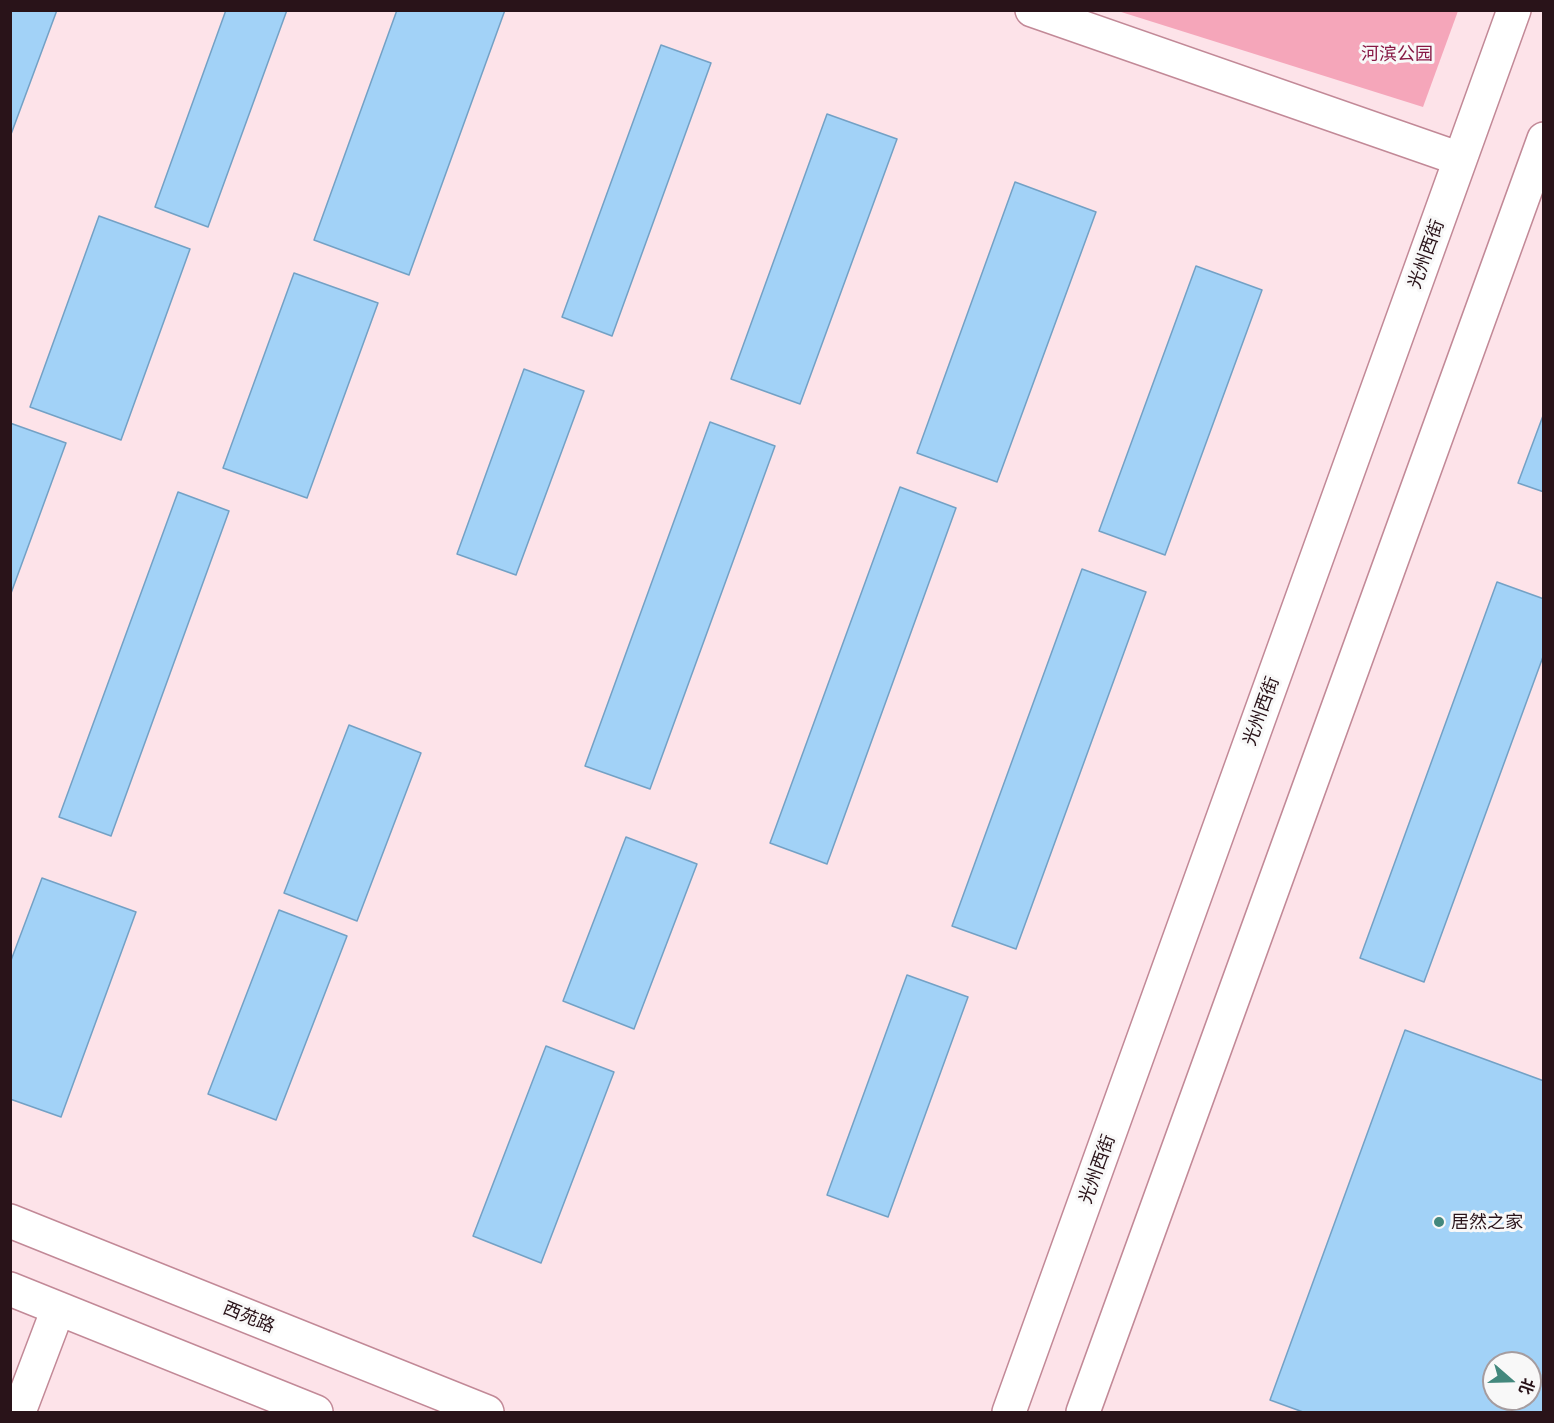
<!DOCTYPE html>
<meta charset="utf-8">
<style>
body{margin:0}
#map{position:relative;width:1554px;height:1423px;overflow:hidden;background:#fde3e9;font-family:Commissioner,"Noto Sans SC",sans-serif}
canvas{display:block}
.frame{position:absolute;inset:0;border:12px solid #291319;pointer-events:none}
.north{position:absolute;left:1482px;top:1351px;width:60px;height:60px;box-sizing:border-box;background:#f8f8f8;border:2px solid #a59c9f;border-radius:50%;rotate:110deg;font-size:16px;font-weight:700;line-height:24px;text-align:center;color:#291319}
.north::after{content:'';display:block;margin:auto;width:21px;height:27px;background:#43887d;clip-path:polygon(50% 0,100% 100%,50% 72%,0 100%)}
</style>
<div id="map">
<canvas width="1554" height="1423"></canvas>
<div class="frame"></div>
<div class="north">北</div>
</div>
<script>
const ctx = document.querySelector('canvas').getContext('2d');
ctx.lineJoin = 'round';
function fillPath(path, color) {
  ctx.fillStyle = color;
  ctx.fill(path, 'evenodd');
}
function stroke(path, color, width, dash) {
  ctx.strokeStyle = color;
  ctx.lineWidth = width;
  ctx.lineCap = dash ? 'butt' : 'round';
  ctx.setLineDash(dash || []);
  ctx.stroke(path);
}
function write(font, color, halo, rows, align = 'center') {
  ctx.font = font + ' Commissioner,"Noto Sans SC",sans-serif';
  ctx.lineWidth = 6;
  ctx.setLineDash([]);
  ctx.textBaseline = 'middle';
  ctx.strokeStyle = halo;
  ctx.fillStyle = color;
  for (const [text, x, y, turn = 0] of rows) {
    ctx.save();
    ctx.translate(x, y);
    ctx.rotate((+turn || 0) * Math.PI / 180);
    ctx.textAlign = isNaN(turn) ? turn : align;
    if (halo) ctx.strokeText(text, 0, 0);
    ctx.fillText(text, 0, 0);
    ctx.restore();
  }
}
const green = new Path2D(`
 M1118,11H1458L1423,107Z`);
const building = new Path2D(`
 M10,10H57L10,137Z
 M226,10H287L208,227L155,207Z
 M397,10H505L409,275L314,240Z
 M661,45L711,63L612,336L562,317Z
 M827,114L897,139L800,404L731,379Z
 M1015,182L1096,212L997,482L917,453Z
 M99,216L190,249L121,440L30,407Z
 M1196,266L1262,290L1165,555L1099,531Z
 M294,273L378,303L307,498L223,468Z
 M524,369L584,391L516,575L457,554Z
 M1544,413V492L1518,483Z
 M710,422L775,446L650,789L585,766Z
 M10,423L66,443L10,596Z
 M900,487L956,508L827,864L770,843Z
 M178,492L229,511L111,836L59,817Z
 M1082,569L1146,592L1016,949L952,926Z
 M1497,582L1544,599V654L1424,982L1360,958Z
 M349,725L421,753L357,921L284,893Z
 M626,837L697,864L634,1029L563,1001Z
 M42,878L136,912L61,1117L10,1099V963Z
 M279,910L347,936L276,1120L208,1094Z
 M907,975L968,997L888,1217L827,1195Z
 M1405,1030L1544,1081V1412H1303L1270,1400ZM1494,1363H1530V1399H1494Z
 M546,1046L614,1072L541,1263L473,1236Z`);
const secondary = new Path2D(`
 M1032,10L1460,159
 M10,1221L487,1412
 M10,1289L316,1412
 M19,1412L58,1309
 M1009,1412L1514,10
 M1083,1412L1544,139`);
const markers = [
 [1439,1222,6,"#43887d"]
];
const parkNames = [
 ["河滨公园",1397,54]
];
const streetNames = [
 ["光州西街",1426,254,-70],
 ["光州西街",1261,711,-70],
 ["光州西街",1097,1169,-70],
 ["西苑路",249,1317,22]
];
const poiNames = [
 ["居然之家",1451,1222]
];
fillPath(green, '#f5a6ba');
fillPath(building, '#a2d2f7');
stroke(building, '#73a1c5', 1.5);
stroke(secondary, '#c28997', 36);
stroke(secondary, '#fff', 33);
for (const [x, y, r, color] of markers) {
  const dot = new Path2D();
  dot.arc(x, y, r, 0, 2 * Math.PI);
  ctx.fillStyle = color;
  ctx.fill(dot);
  stroke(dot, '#f8f8f8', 2);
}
write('18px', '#871945', '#f8f8f8', parkNames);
write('18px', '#291319', '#f8f8f8', streetNames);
write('18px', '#291319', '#f8f8f8', poiNames, 'left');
</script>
